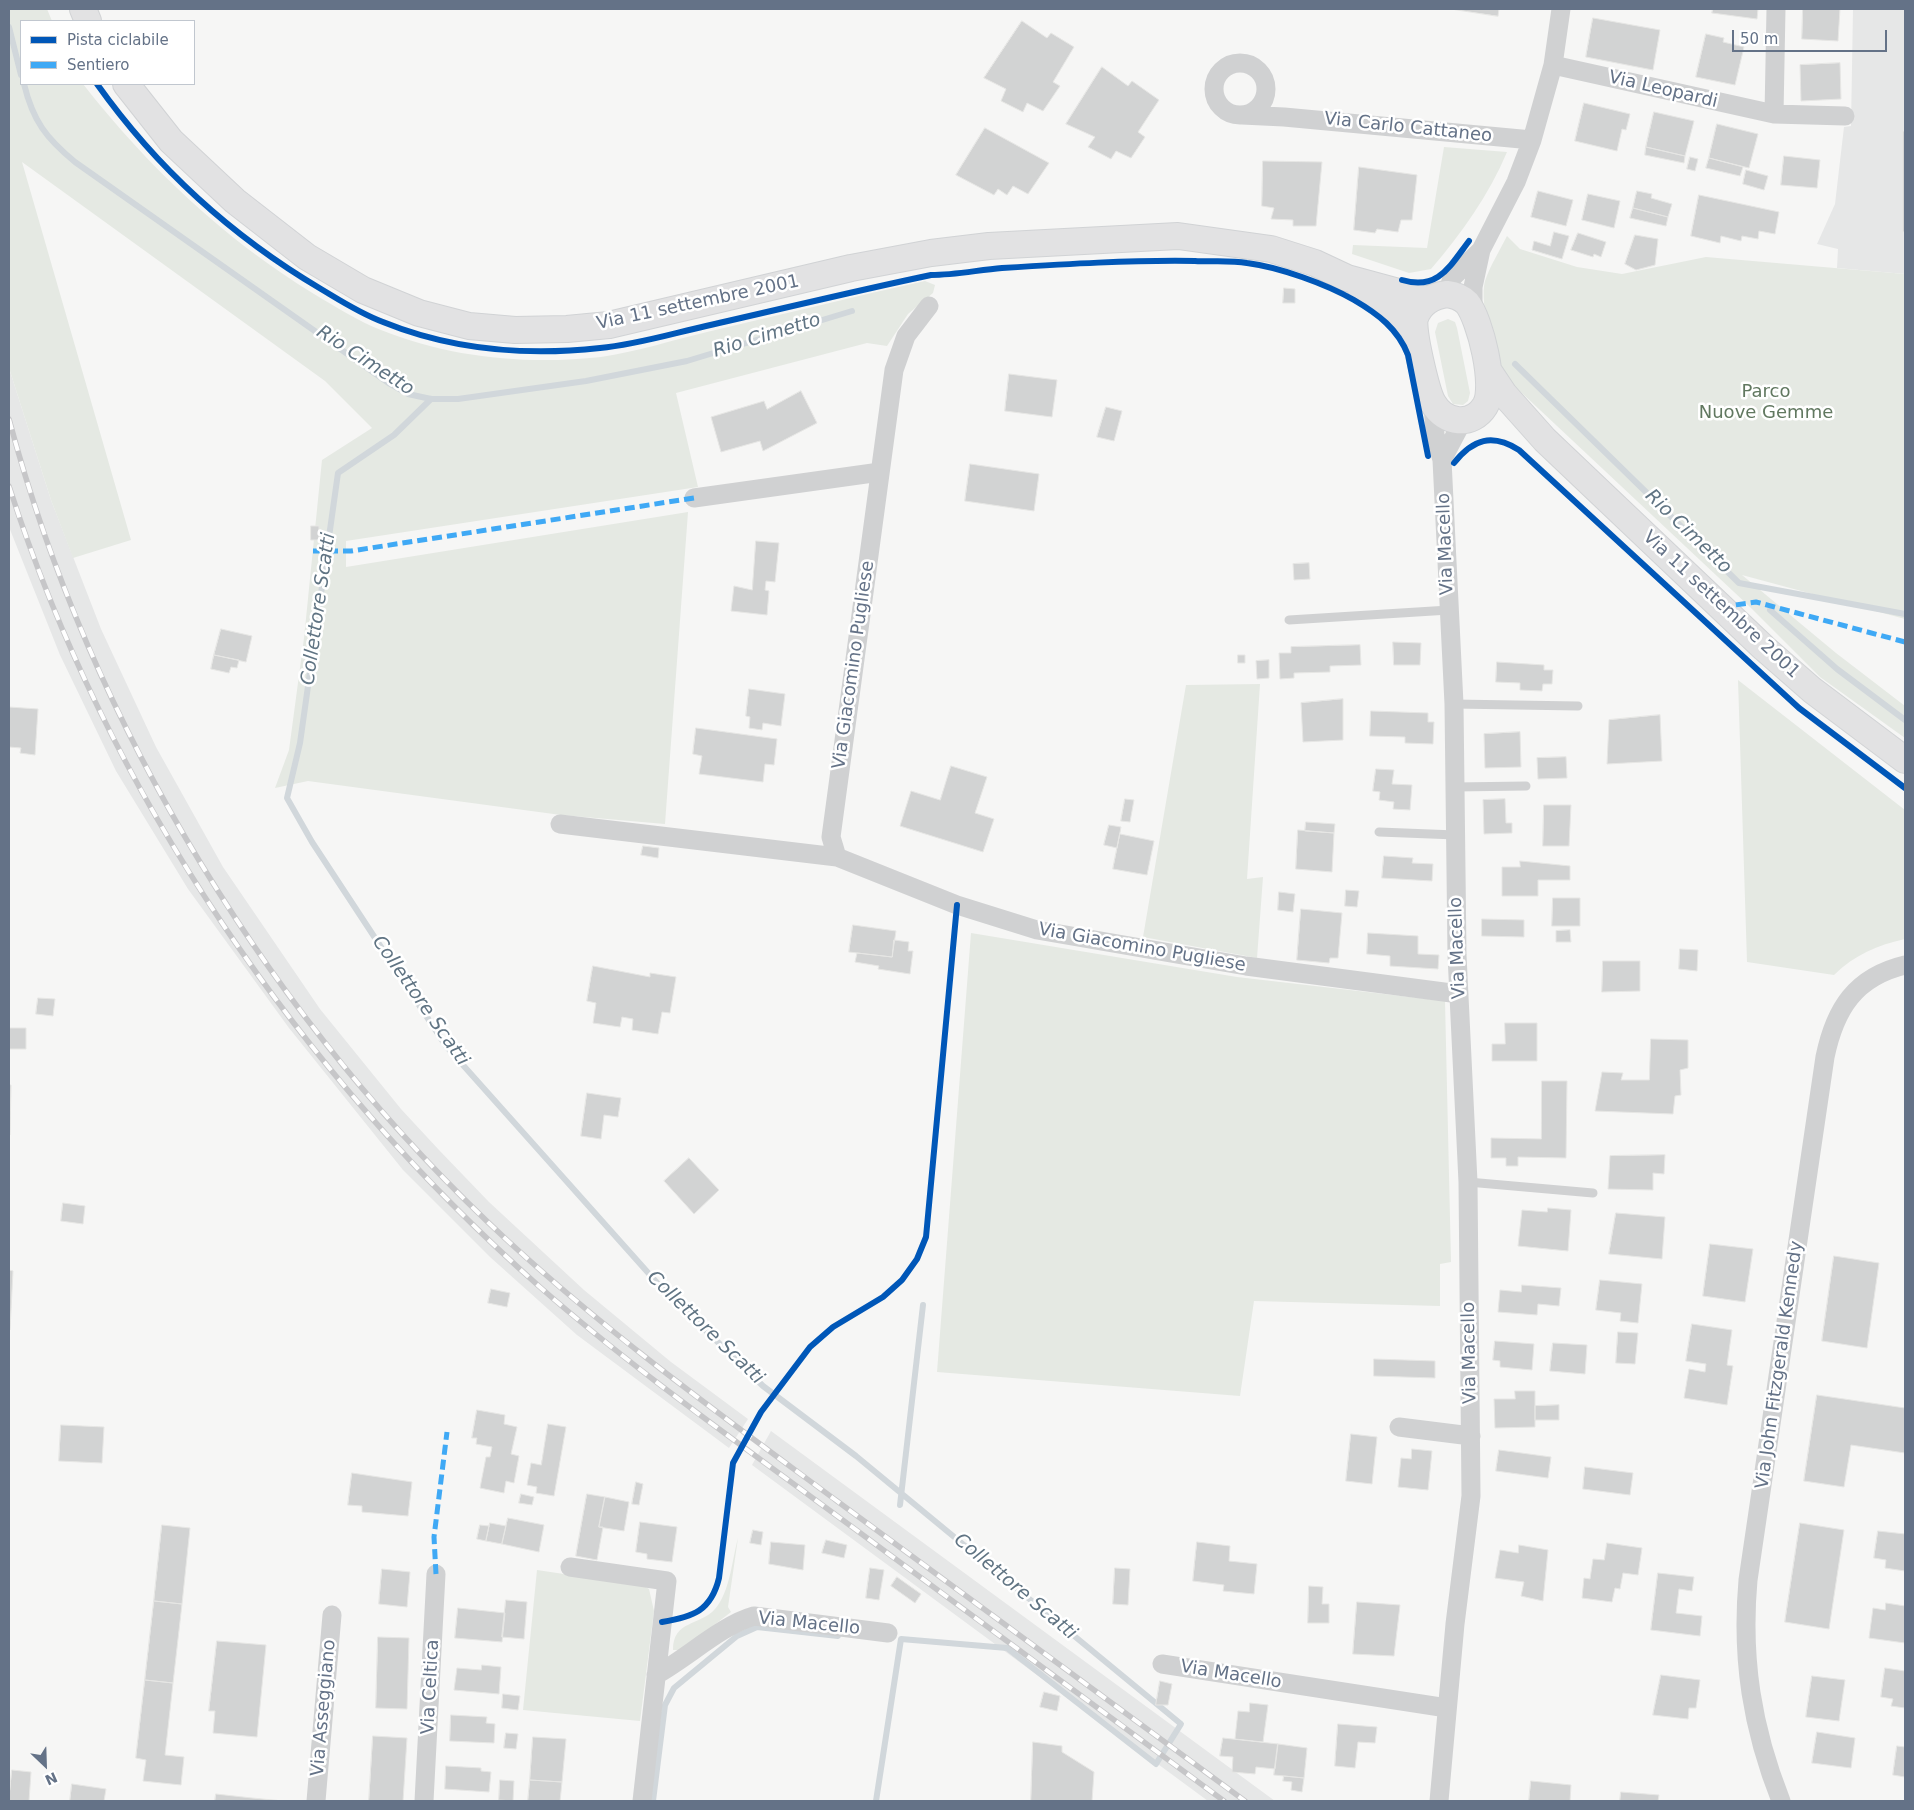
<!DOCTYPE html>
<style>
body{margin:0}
#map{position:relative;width:1914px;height:1810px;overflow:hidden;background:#f6f6f5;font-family:"DejaVu Sans",sans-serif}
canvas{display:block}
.frame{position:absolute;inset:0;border:10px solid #647287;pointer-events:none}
.legend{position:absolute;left:20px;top:20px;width:175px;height:65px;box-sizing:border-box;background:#fff;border:1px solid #c1c7cf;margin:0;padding:6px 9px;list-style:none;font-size:15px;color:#647287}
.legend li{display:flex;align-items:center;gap:10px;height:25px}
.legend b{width:25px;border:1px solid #c1c7cf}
.north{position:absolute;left:20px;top:1740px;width:50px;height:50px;-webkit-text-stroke:4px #fff;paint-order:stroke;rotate:156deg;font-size:14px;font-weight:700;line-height:20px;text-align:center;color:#647287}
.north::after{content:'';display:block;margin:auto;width:18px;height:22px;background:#647287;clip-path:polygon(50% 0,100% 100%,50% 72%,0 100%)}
.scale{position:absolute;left:1732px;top:30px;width:155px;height:22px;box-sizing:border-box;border:2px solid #647287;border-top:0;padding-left:6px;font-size:15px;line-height:18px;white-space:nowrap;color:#647287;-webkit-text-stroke:4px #fff;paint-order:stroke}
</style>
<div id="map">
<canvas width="1914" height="1810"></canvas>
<div class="frame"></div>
<ul class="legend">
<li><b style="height:6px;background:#0057b8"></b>Pista ciclabile</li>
<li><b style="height:6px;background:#3fa9f5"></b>Sentiero</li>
</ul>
<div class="north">N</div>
<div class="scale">50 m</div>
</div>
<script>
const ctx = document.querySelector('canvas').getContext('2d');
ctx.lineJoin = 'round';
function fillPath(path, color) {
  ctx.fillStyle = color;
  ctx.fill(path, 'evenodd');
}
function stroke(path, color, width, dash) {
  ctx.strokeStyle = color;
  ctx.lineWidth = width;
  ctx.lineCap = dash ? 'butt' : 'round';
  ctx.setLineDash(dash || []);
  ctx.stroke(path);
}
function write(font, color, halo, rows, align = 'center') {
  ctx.font = font + ' "DejaVu Sans",sans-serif';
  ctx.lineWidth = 5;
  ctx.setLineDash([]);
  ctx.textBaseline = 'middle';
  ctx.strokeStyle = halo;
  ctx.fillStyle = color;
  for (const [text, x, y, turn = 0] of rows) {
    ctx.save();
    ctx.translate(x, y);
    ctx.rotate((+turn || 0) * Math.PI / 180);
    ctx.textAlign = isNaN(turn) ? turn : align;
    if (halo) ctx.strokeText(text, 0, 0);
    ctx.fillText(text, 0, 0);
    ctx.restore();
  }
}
const built = new Path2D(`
 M1853,9H1905V274L1837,268L1838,249L1817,244L1835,204L1844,127L1851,126Z
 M9,368L51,500L101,629L156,747L223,867L320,1009L401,1109L439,1150L489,1202L584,1290L671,1362L748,1419L729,1448L577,1335L490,1257L403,1170L289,1028L188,889L116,771L60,655L9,527Z
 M771,1431L1275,1801H1208L752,1465Z`);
const green = new Path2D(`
 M9,9H47L52,21H21V84H83C148,167 224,239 314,294C336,307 358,321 381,330C451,358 527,365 601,357C636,352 673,340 707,332C780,315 852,297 925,281L935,285L933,293L908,314L887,346L867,343L676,393L698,487L346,541V567L688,512L665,824L561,815L308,781L275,788L289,750L304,638L322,460L372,428L325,381L22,162L131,540L73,558L51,500L9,368Z
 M1444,147L1507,152C1489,195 1461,234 1431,269L1409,273L1352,254L1353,245L1427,248Z
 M1507,236L1520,249L1577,267L1622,274L1706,257L1905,274V619L1742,575L1836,653L1905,706V738L1820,677L1750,607L1508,380C1494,363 1479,303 1485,281C1490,266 1500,250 1507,236Z
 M1448,319L1455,322L1457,328L1470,393L1468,401L1463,405L1453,404L1448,396L1435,332L1438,323Z
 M1738,680L1905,810V939C1878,945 1854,955 1834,975L1747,962Z
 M1260,684L1247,879L1263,877L1257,958L1143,937L1186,685Z
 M971,933L1237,977L1445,1001L1451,1262L1440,1264V1306L1254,1301L1240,1396L937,1372Z
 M738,1538L728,1607L731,1612L682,1650H673C673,1620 700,1626 715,1609C730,1592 732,1560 738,1538Z
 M537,1570L644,1586L649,1589L654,1611L640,1721L523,1710Z`);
const stream = new Path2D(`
 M9,27L21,75
 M24,84C33,121 46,138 75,162L390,384L408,394L431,399H458L586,381L687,361L852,311
 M1515,364L1739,583L1905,614
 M431,399L394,435L338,473L300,743L287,798L312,842L446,1046L659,1285L763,1386L856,1456L1181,1724L1156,1764L1007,1648L901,1639L876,1801
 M1770,610L1837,669L1905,720
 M900,1505L923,1305
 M653,1801L665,1705L674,1688L737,1636L757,1627L838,1636`);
const building = new Path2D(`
 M1451,9H1499L1498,16Z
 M1713,9H1758L1757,19L1712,13Z
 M1803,9H1840L1838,41L1802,39Z
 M1593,18L1660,30L1653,70L1586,57Z
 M1022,21L1047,38L1051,33L1074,47L1053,82L1060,86L1043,111L1027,103L1023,112L1001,101L1006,89L984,78Z
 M1706,34L1724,38L1723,42L1744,47L1735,85L1696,77Z
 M1840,63L1841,99L1801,101L1800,65Z
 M1102,67L1128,86L1132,81L1159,100L1138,132L1145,137L1131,158L1116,151L1111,159L1088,147L1095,137L1066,124Z
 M1584,103L1630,114L1626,130L1622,129L1617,151L1575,141Z
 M1654,112L1694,121L1685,156L1646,147Z
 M1717,124L1758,134L1749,168L1709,158Z
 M985,128L1049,163L1028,194L1013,186L1007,195L998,189L994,195L956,175Z
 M1903,131H1905V232H1903Z
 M1646,147L1685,156L1684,163L1645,155Z
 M1784,156L1820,160L1817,188L1781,185Z
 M1690,157L1698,159L1695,171L1687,169Z
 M1709,158L1743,167L1740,176L1706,168Z
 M1263,161L1322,162L1316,226H1293V220L1271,219L1274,208L1262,206Z
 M1359,167L1417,175L1412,220H1401L1398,232L1377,229L1375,233L1354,230Z
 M1746,170L1768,176L1764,190L1743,184Z
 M1538,191L1573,200L1566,226L1531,217Z
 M1637,191L1652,194L1651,198L1672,204L1668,217L1633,208Z
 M1588,194L1620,201L1614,228L1582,220Z
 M1699,195L1779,212L1775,234L1759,231L1758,239L1742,236L1741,241L1721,236L1720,243L1691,236Z
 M1633,208L1668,217L1666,226L1630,218Z
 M1554,232L1569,236L1562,259L1532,250L1534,241L1550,246Z
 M1578,233L1606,242L1601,257L1594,254L1593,257L1571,250Z
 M1635,235L1658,239L1655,265L1636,270L1625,264Z
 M1284,288L1295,289V303H1283Z
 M1009,374L1057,380L1052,417L1005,411Z
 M801,391L817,423L763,451L760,441L721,452L711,417L764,401L767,409Z
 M1106,407L1122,411L1114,441L1097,437Z
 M970,464L1039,474L1034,511L965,501Z
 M311,526H319V540H311Z
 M756,541L779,543L775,582L766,581L765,590L769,591L767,615L731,611L734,586L752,590Z
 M1309,563L1310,579L1294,580L1293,564Z
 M221,629L252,636L246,662L214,655Z
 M1393,642L1421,643L1420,665H1394Z
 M1360,645L1361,665L1330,666V672L1294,673V678L1280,679L1279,653H1291V647Z
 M214,655L239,660L237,668L231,667L229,673L211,669Z
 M1238,655H1245V663H1238Z
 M1269,660V678L1257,679L1256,661Z
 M1497,662L1544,665V670H1553L1552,684H1543L1542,691L1520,690V683L1496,682Z
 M749,689L785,694L781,726L763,723L762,730L749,728L750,717L746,716Z
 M1343,699V740L1303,742L1301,703Z
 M9,707L38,709L35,755L20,753L21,748L9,747Z
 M1371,711L1428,713V722H1434L1433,744L1405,743V737L1370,736Z
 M1660,715L1662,761L1607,764L1609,720Z
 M696,728L777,739L774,765L765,764L763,782L699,774L702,756L693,754Z
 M1520,732L1521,767L1485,768L1484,734Z
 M1566,757L1567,778L1538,779L1537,758Z
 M951,766L987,777L975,813L994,819L983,852L900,826L911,791L940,800Z
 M1376,769L1394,770L1392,784L1412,785L1410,810L1393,809L1394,802L1379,800L1380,792L1373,791Z
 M1125,799L1134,800L1130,822L1121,821Z
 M1505,799L1506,823H1512V833L1484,834L1483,800Z
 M1544,805H1571L1569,846H1543Z
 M1306,822L1335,824L1334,833L1305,831Z
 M1109,825L1121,827L1117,848L1104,845Z
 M1298,830L1334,833L1332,872L1296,869Z
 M1120,834L1154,841L1147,875L1113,869Z
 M643,846L659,848L658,858L641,855Z
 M1384,856L1413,858L1412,863L1433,864L1432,881L1382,878Z
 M1520,861L1570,866V880H1538V896H1502V867H1520Z
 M1346,890L1359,891L1357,907L1345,906Z
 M1279,892L1295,894L1293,912L1278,910Z
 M1553,898H1580V926H1552Z
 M1301,909L1342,913L1338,958H1330L1329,963L1297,960Z
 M1482,919L1524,920V937L1482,936Z
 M853,925L896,931L892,957L849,952Z
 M1570,930L1571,942H1556V931Z
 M1368,933L1418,936V954L1439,955L1438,969L1390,966V956L1367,954Z
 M894,940L909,942L908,951H913L910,974L878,969L879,966L855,962L857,953L892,957Z
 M1680,949L1698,950L1697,971L1679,969Z
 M1603,961H1640V991L1602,992Z
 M593,966L650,977V973L676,977L670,1013L662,1012L658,1034L632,1030L633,1019L622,1017L620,1027L593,1023L596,1003L587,1001Z
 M38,998L55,999L53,1016L36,1014Z
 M1505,1023H1537V1061H1492V1044H1505Z
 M9,1028H26V1049H9Z
 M1651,1039L1688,1040V1068L1680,1070L1681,1095L1675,1096L1673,1114L1595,1111L1602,1072L1623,1073L1621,1080H1649Z
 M1542,1081H1567L1566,1158L1518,1157V1166H1506V1158H1491V1138L1541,1139Z
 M9,1085H11L10,1135H9Z
 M587,1093L621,1098L618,1117L604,1115L601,1139L581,1136Z
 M1665,1155L1664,1174L1653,1173V1190L1608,1189L1610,1156Z
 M689,1158L719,1190L694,1214L664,1181Z
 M63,1203L85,1206L83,1224L61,1221Z
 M1548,1208L1571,1210L1568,1251L1518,1246L1522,1210L1547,1212Z
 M1616,1213L1665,1217L1662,1259L1609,1254Z
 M1710,1244L1753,1249L1745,1302L1703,1296Z
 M1834,1256L1879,1263L1867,1348L1822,1341Z
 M9,1270L13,1271L10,1330H9Z
 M1600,1280L1642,1284L1638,1323L1620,1321L1621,1313L1596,1310Z
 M1522,1285L1561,1288L1559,1306L1538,1304L1537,1315L1498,1312L1500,1290L1521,1292Z
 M491,1289L510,1293L507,1307L488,1303Z
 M1692,1324L1732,1330L1727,1365L1733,1366L1727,1405L1684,1398L1689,1369L1705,1372L1706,1364L1686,1361Z
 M1618,1332L1638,1333L1635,1364L1616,1363Z
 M1495,1341L1534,1344L1532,1370L1500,1367V1361L1493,1360Z
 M1553,1343L1587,1345L1585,1374L1550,1371Z
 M1374,1359L1435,1361V1378L1374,1376Z
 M1515,1391H1535V1427L1495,1428L1494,1399H1515Z
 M1817,1395L1905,1408V1453L1851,1445L1844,1487L1804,1481Z
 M1559,1405V1420H1535V1406Z
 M477,1410L505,1415L504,1424L517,1427L511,1454L519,1456L514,1483L506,1481L504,1493L480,1488L486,1457H490L492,1447L476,1444L477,1438H472Z
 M548,1424L566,1427L554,1496L536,1493L537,1487L527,1485L531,1463L541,1465Z
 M61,1425L104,1427L102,1463L59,1461Z
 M1351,1434L1377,1437L1372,1484L1346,1481Z
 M1412,1449L1432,1451L1428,1490L1398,1487L1401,1458L1411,1459Z
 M1499,1450L1551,1457L1548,1478L1496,1471Z
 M1585,1467L1633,1473L1630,1495L1583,1489Z
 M352,1473L412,1482L408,1516L362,1512V1506L348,1505Z
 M636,1482L643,1484L639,1505L632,1504Z
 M521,1494L534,1497L532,1505L519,1503Z
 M587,1494L605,1497L599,1527H603L597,1560L576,1556Z
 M605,1497L629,1502L624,1531L599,1527Z
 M508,1518L544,1525L539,1552L502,1544Z
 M640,1522L677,1527L672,1562L647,1559V1554L636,1552Z
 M490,1523L506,1526L502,1544L486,1541Z
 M1800,1523L1844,1530L1829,1629L1785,1622Z
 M162,1525L190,1528L182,1604L154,1601Z
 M480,1525L489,1526L486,1541L477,1539Z
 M753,1530L763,1532L761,1545L750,1543Z
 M1878,1531L1905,1534V1571L1885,1568L1886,1560L1874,1558Z
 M826,1540L847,1545L844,1558L822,1553Z
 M771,1542L805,1545L803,1570L769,1564Z
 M1197,1542L1230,1546L1229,1561L1257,1564L1254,1594L1223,1591L1224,1585L1193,1581Z
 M1607,1543L1642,1548L1638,1575L1623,1573L1620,1589L1615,1588L1612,1602L1582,1598L1584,1578L1590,1579L1593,1559L1604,1560Z
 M1519,1545L1548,1550L1543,1601L1521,1596L1524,1582L1495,1578L1500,1550L1518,1553Z
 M870,1568L884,1570L879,1600L866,1598Z
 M1115,1568L1130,1569L1128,1605L1113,1604Z
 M382,1569L410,1572L407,1607L379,1604Z
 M1658,1573L1694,1577L1692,1591L1679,1589L1676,1613L1702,1616L1700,1636L1651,1630Z
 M897,1577L921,1594L915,1603L891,1586Z
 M1309,1586L1323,1587L1322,1604H1329V1623H1308Z
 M506,1600L527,1602L524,1639L502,1637Z
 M154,1601L182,1604L173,1683L145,1680Z
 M1357,1602L1400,1605L1394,1656L1353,1654Z
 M1886,1603L1905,1606V1643L1869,1638L1873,1608L1885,1610Z
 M458,1608L505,1613L502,1642L455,1638Z
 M378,1637L409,1638L407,1709L376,1708Z
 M217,1641L266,1645L257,1737L213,1733L215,1711H209Z
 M482,1665L501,1667L499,1694L454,1690L457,1668L481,1670Z
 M1885,1668L1905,1671V1708L1891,1706L1893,1699L1881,1697Z
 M1661,1675L1700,1680L1696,1708H1689L1688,1719L1653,1715Z
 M1812,1676L1845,1680L1839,1721L1806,1717Z
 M145,1680L173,1683L165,1755L184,1757L181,1785L143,1781L146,1760L136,1758Z
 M1160,1681L1172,1684L1168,1705H1156Z
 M1044,1692L1060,1696L1057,1711L1040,1707Z
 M503,1694L520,1696L518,1710L502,1708Z
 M1250,1703L1268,1705L1263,1742L1235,1739L1238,1711L1249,1712Z
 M451,1715L487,1717L486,1723L495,1724L494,1743L450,1741Z
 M1338,1724L1377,1727L1375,1743L1358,1742L1355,1768L1335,1766Z
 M1817,1732L1855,1738L1851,1768L1812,1763Z
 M506,1733L518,1734L516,1749L504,1748Z
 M373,1736L407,1738L403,1801H369Z
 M533,1737L566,1739L562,1782L530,1780Z
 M1223,1738L1278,1744L1275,1769L1256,1767L1255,1774L1232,1772L1233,1757L1220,1756Z
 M1033,1742L1062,1746V1752L1094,1772L1092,1801H1031Z
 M1278,1744L1307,1748L1304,1778L1274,1775Z
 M1897,1746L1905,1747V1777L1893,1775Z
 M446,1766L481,1768V1771L491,1772L489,1792L445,1789Z
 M12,1770L31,1772L29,1801H9Z
 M1284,1776L1304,1778L1302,1792L1291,1790L1292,1782L1283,1781Z
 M500,1780L514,1781L513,1801L499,1800Z
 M530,1780L562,1782L560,1801H528Z
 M1531,1781L1571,1785L1570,1801H1529Z
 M72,1784L106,1789L104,1801H70Z
 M1621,1792L1659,1795L1658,1801H1620Z
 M216,1794L252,1798L284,1801H215Z`);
const lane = new Path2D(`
 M1289,620L1449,610
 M1454,704L1578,706
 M1455,787L1526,786
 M1379,832L1456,835
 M1468,1182L1593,1193`);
const street = new Path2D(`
 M1214 89a26 26 0 1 1 52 0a26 26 0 1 1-52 0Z
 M1553,65L1774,114L1845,116
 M1774,114L1776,9
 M1242,115L1284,117L1532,140
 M1447,294L1452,278L1481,250
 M1473,311V287L1481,250L1516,182L1532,140L1553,65L1561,9
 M1433,403L1435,435L1442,460L1454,704L1457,955L1468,1182L1471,1496L1455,1624L1439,1801
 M1442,460L1462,422
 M694,498L880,472
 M560,824L837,857L957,905L1037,930L1246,966L1459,994
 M837,857L831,837L894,370L906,336L929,306
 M1399,1427L1471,1436
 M570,1567L667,1581L642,1801
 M1162,1664L1447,1708
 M656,1675C687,1658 722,1625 754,1616L888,1633
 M316,1801L332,1615
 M424,1801L436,1574
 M1781,1801C1752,1728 1741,1659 1748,1580L1825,1057C1835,1009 1855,977 1905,965`);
const secondary = new Path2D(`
 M83,9L88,21
 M126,84L171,141L235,201L307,257L363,290L419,313L469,326L515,330L567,329L609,325L851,268L931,253L989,246L1178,236L1271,249L1315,263L1347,278L1428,300
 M1360,287L1385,304L1415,337
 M1447,294C1455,295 1461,297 1467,303C1480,319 1497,387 1485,406C1472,427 1445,424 1433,403C1427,393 1411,328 1415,318C1420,303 1432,296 1447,294Z
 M1488,370L1504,394L1545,440L1764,648L1812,690L1905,760`);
const rail = new Path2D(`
 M9,419C91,727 274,1025 508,1241C611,1336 725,1418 837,1501C973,1601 1109,1701 1245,1801
 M9,486C108,794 300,1075 541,1288C631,1367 729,1436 825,1507C958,1605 1091,1703 1224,1801`);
const quiet = new Path2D(`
 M313,551H351L694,498
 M1721,607L1756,602L1905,642
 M436,1574L434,1537L447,1432`);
const cycleway = new Path2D(`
 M97,84C156,167 233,237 321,289C341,301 361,314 383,322C452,350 527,356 600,348C635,345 671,334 706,326C781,309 855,291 931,275C955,275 978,270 1002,268C1066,264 1130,260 1195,261C1212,262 1230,260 1247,263C1279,267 1326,284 1354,300C1378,314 1398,329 1408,355L1428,456
 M1402,280C1438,291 1450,266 1469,241
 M1454,463C1473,439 1492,433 1519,450L1799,708L1905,788
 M662,1622C693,1617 711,1611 719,1578L733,1463L761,1412L810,1347L833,1327L883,1297L902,1280L917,1259L926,1237L957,905`);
const streetNames = [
 ["Via Leopardi",1663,90,13],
 ["Via Carlo Cattaneo",1408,128,6],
 ["Via 11 settembre 2001",698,303,-12],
 ["Via Macello",1446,544,-92],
 ["Via 11 settembre 2001",1721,605,43],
 ["Via Giacomino Pugliese",854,665,-82],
 ["Via Giacomino Pugliese",1142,948,10],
 ["Via Macello",1458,948,-92],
 ["Via Macello",1470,1353,-91],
 ["Via John Fitzgerald Kennedy",1780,1365,-82],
 ["Via Macello",809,1624,6],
 ["Via Macello",1231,1675,9],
 ["Via Celtica",431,1687,-87],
 ["Via Asseggiano",324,1708,-85]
];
const parkNames = [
 ["Parco",1766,392],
 ["Nuove Gemme",1766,413]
];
const waterNames = [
 ["Rio Cimetto",767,336,-17],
 ["Rio Cimetto",365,361,33],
 ["Rio Cimetto",1688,532,44],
 ["Collettore Scatti",319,609,-82],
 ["Collettore Scatti",420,1001,55],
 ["Collettore Scatti",705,1328,44],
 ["Collettore Scatti",1015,1587,40]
];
fillPath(built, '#e6e7e7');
fillPath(green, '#e5e9e3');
stroke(stream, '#d1d7db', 6);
fillPath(building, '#d2d3d3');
stroke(building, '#e6e6e4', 1);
stroke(secondary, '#d1d3d5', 28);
stroke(lane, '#d0d1d2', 9);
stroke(street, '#d0d1d2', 19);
stroke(secondary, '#e2e2e3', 26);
stroke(rail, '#c6c6c8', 5.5);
stroke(rail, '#fff', 4, [11]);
stroke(quiet, '#3fa9f5', 5, [10, 5]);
stroke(cycleway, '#0057b8', 6);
write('18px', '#647287', '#fff', streetNames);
write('18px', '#617860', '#fff', parkNames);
write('italic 19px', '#607483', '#fff', waterNames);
</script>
